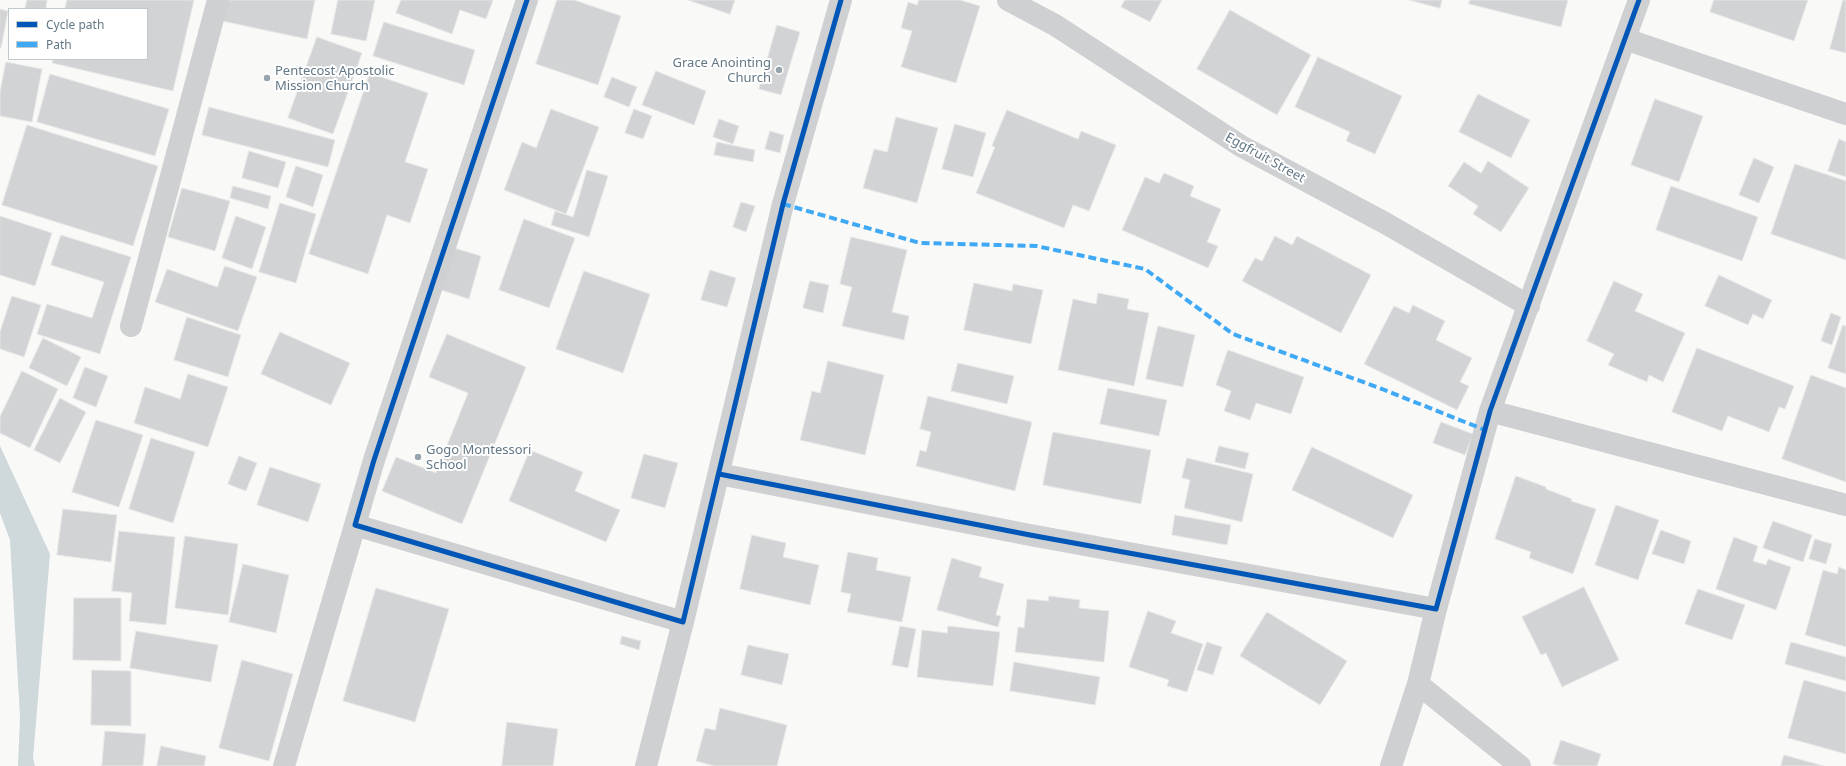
<!DOCTYPE html>
<style>
body{margin:0}
#map{position:relative;width:1846px;height:766px;overflow:hidden;background:#f9f9f8;font-family:"Noto Sans",sans-serif}
canvas{display:block}
.legend{position:absolute;left:8px;top:8px;width:140px;height:52px;box-sizing:border-box;background:#fff;border:1px solid #c0c9ce;margin:0;padding:5px 7px;list-style:none;font-size:12px;color:#627785}
.legend li{display:flex;align-items:center;gap:8px;height:20px}
.legend b{width:20px;border:1px solid #c0c9ce}
</style>
<div id="map">
<canvas width="1846" height="766"></canvas>
<ul class="legend">
<li><b style="height:5px;background:#0057b8"></b>Cycle path</li>
<li><b style="height:5px;background:#3fa9f5"></b>Path</li>
</ul>
</div>
<script>
const ctx = document.querySelector('canvas').getContext('2d');
ctx.lineJoin = 'round';
function fillPath(path, color) {
  ctx.fillStyle = color;
  ctx.fill(path, 'evenodd');
}
function stroke(path, color, width, dash) {
  ctx.strokeStyle = color;
  ctx.lineWidth = width;
  ctx.lineCap = dash ? 'butt' : 'round';
  ctx.setLineDash(dash || []);
  ctx.stroke(path);
}
function write(font, color, halo, rows, align = 'center') {
  ctx.font = font + ' "Noto Sans",sans-serif';
  ctx.lineWidth = 4;
  ctx.setLineDash([]);
  ctx.textBaseline = 'middle';
  ctx.strokeStyle = halo;
  ctx.fillStyle = color;
  for (const [text, x, y, turn = 0] of rows) {
    ctx.save();
    ctx.translate(x, y);
    ctx.rotate((+turn || 0) * Math.PI / 180);
    ctx.textAlign = isNaN(turn) ? turn : align;
    if (halo) ctx.strokeText(text, 0, 0);
    ctx.fillText(text, 0, 0);
    ctx.restore();
  }
}
const water = new Path2D(`
 M0,446L50,554L33,758L35,766H18L20,717L10,540L0,513Z`);
const building = new Path2D(`
 M27,0H47L46,9H25Z
 M67,0H194L173,91L52,63L53,59H147V9H65Z
 M227,0H315L307,39L222,21Z
 M338,0H375L366,41L331,34Z
 M401,0H493L486,19L460,10L452,34L396,13Z
 M557,0H574L621,16L598,85L536,64Z
 M688,0H735L730,14Z
 M919,0H960L980,6L956,83L901,67L912,31L901,28L908,2L917,5Z
 M1125,0H1162L1150,22L1121,7Z
 M1409,0H1442L1440,8Z
 M1470,0H1568L1561,27L1469,4Z
 M1714,0H1808L1794,41L1710,12Z
 M1843,0H1846V53L1830,49Z
 M0,9L8,11L1,48H0Z
 M1230,10L1311,55L1277,115L1197,69Z
 M384,22L475,50L464,85L373,56Z
 M777,25L800,32L781,95L759,89Z
 M317,37L362,53L333,134L288,118Z
 M1318,57L1402,96L1375,154L1346,141L1350,132L1295,107Z
 M6,62L42,69L32,122L0,116V92Z
 M656,71L706,91L694,125L642,105Z
 M370,73L428,93L405,162L428,169L410,223L387,215L368,274L309,254Z
 M50,74L169,109L155,156L37,122Z
 M612,77L637,87L629,107L604,97Z
 M1478,94L1530,120L1511,158L1459,132Z
 M1655,99L1703,116L1679,182L1631,165Z
 M209,107L335,140L328,167L202,135Z
 M551,109L599,127L566,214L504,190L522,142L536,148Z
 M634,109L652,116L643,139L625,133Z
 M1007,110L1078,139L1081,131L1116,145L1089,211L1073,205L1064,228L976,193L995,147L992,146Z
 M896,117L938,128L917,203L863,188L874,149L887,152Z
 M719,119L739,126L733,144L713,137Z
 M955,124L986,133L973,177L942,169Z
 M27,125L158,166L133,246L2,205Z
 M770,131L784,135L780,153L765,149Z
 M1839,139L1846,142V177L1828,171Z
 M717,142L755,150L753,162L714,155Z
 M249,151L286,162L278,188L242,178Z
 M1754,158L1774,167L1759,203L1739,195Z
 M1488,161L1529,188L1501,232L1473,214L1478,206L1448,186L1464,162L1481,173Z
 M1795,164L1846,181V260L1771,234Z
 M296,166L323,175L313,207L286,197Z
 M587,170L608,176L589,237L551,225L555,211L573,217Z
 M1164,173L1194,186L1190,196L1221,209L1207,242L1218,246L1208,268L1122,230L1145,177L1159,183Z
 M233,186L271,196L268,209L230,198Z
 M1671,186L1758,217L1742,261L1656,230Z
 M182,188L230,201L215,251L168,237Z
 M741,202L755,206L746,232L733,227Z
 M280,203L316,214L296,283L259,272Z
 M0,216L52,233L35,286L0,275Z
 M236,216L266,227L252,269L222,258Z
 M524,219L575,238L549,308L499,290Z
 M61,235L131,257L100,354L37,334L47,304L92,318L104,282L51,265Z
 M1275,236L1292,245L1297,236L1371,275L1341,333L1242,281L1255,258L1262,261Z
 M851,237L907,250L892,312L909,316L904,340L842,326L852,287L840,284Z
 M454,248L481,256L469,299L441,290Z
 M225,266L257,277L238,331L155,302L167,269L217,287Z
 M710,270L736,278L727,307L701,300Z
 M584,271L650,294L623,373L556,349Z
 M1719,275L1772,300L1763,319L1753,314L1748,325L1705,306Z
 M810,281L829,285L823,313L803,308Z
 M1614,281L1643,294L1635,311L1685,333L1663,382L1649,375L1647,382L1608,365L1614,354L1587,341Z
 M974,283L1012,291L1013,284L1043,290L1031,344L964,330Z
 M1098,293L1129,299L1127,309L1149,313L1134,386L1058,370L1073,299L1096,304Z
 M12,296L41,305L24,357L0,349V332Z
 M1413,305L1445,321L1436,340L1472,358L1460,382L1469,386L1457,410L1364,364L1394,306L1409,313Z
 M1831,313L1841,317L1832,345L1821,341Z
 M187,317L241,335L228,377L174,360Z
 M1843,325L1846,326V374L1828,368Z
 M1158,326L1195,335L1183,387L1146,379Z
 M280,332L350,363L331,405L261,374Z
 M447,334L526,367L462,524L382,491L396,457L436,473L468,393L429,377Z
 M43,338L81,357L67,386L29,368Z
 M1697,348L1794,386L1785,409L1779,407L1769,432L1728,416L1722,431L1672,412Z
 M1228,350L1304,377L1291,414L1256,403L1250,420L1224,411L1231,391L1216,385Z
 M828,361L884,375L865,455L800,440L812,391L820,393Z
 M958,363L1014,376L1007,404L951,391Z
 M85,367L108,376L96,407L73,398Z
 M22,371L58,389L30,448L0,433V417Z
 M188,374L228,387L208,447L134,423L145,387L180,399Z
 M1811,375L1846,388V482L1782,459Z
 M1108,388L1167,400L1159,436L1100,424Z
 M928,396L1032,422L1015,491L916,466L920,450L926,452L931,432L920,429Z
 M60,398L86,412L60,463L34,450Z
 M96,420L143,435L119,507L72,492Z
 M1441,422L1473,434L1465,455L1433,443Z
 M1053,432L1151,450L1141,504L1043,485Z
 M151,438L195,452L173,523L129,509Z
 M1219,446L1249,453L1245,469L1215,462Z
 M1312,447L1413,495L1393,538L1292,490Z
 M530,450L583,472L575,491L620,510L606,542L509,501Z
 M644,454L678,463L665,508L631,498Z
 M239,456L257,463L246,491L228,484Z
 M1187,458L1253,474L1242,522L1184,508L1190,480L1182,478Z
 M270,467L321,484L308,522L257,505Z
 M1516,476L1546,487V489L1572,499L1571,501L1596,509L1573,574L1529,558L1531,552L1495,539Z
 M1616,505L1659,520L1638,580L1595,565Z
 M63,509L117,515L111,562L57,555Z
 M1175,515L1231,525L1227,545L1172,535Z
 M1773,521L1812,535L1803,562L1763,548Z
 M1661,530L1691,541L1684,564L1652,554Z
 M119,531L175,537L166,625L129,621L132,593L112,591Z
 M752,535L786,543L783,557L819,565L810,605L740,589Z
 M185,536L238,544L228,615L175,608Z
 M1734,537L1758,546L1753,561L1766,565L1768,559L1791,567L1776,610L1716,589Z
 M1815,539L1832,544L1826,564L1809,559Z
 M848,552L878,558L876,570L911,577L902,622L847,612L851,594L841,592Z
 M952,558L982,567L979,577L1004,584L996,615L1001,616L998,627L937,610Z
 M243,564L289,575L276,633L229,622Z
 M1839,567L1846,570V647L1805,635L1823,570L1837,574Z
 M1584,587L1619,660L1562,687L1546,653L1541,655L1522,617Z
 M376,588L449,609L415,722L343,701Z
 M1698,589L1745,605L1732,640L1685,624Z
 M1049,596L1080,600L1079,608L1109,611L1104,662L1015,652L1018,627L1024,628L1027,599L1048,601Z
 M74,598H121V661L73,660Z
 M1148,611L1176,621L1171,633L1203,644L1187,692L1167,686L1169,680L1129,667Z
 M1267,612L1347,661L1320,705L1240,656Z
 M900,626L916,629L908,668L892,665Z
 M948,626L1000,632L993,686L917,677L922,630L947,633Z
 M136,631L218,645L211,682L130,668Z
 M622,636L641,641L639,650L620,644Z
 M1207,642L1222,647L1213,675L1197,670Z
 M1791,642L1846,657V681L1785,664Z
 M748,645L789,654L782,685L741,675Z
 M242,660L293,674L269,761L219,748Z
 M1014,662L1100,677L1095,705L1010,691Z
 M92,670L131,671V726L91,725Z
 M1804,680L1846,692V754L1788,738Z
 M720,708L787,725L777,766H714L696,761L705,728L715,730Z
 M507,722L558,729L553,766H502Z
 M105,731L146,734L143,766H102Z
 M1561,740L1601,754L1597,766H1560L1553,764Z
 M161,746L206,756L204,766H157Z
 M1784,755L1824,766H1781Z`);
const minor = new Path2D(`
 M527,0L374,460L355,525L683,622L783,204L841,0
 M1008,0L1055,25L1241,146L1385,223L1529,306
 M1625,39L1846,114
 M131,326L218,0
 M1490,411L1846,505
 M719,474L1030,535L1436,609L1490,411L1639,0
 M1436,609L1418,684L1520,766
 M284,766L355,525
 M646,766L683,622
 M1391,766L1418,684`);
const quiet = new Path2D(`
 M783,204L920,243L1036,246L1145,269L1233,334L1382,389L1485,430`);
const cycleway = new Path2D(`
 M527,0L374,460L355,525L683,622L783,204L841,0
 M719,474L1030,535L1436,609L1490,411L1639,0`);
const markers = [
 [779,70,4,"#97a4ad"],
 [267,78,4,"#97a4ad"],
 [418,457,4,"#97a4ad"]
];
const poiNames = [
 ["Grace Anointing",771,63,"right"],
 ["Church",771,78,"right"],
 ["Pentecost Apostolic",275,71],
 ["Mission Church",275,86],
 ["Gogo Montessori",426,450],
 ["School",426,465]
];
const streetNames = [
 ["Eggfruit Street",1265,158,29]
];
fillPath(water, '#cfd8db');
fillPath(building, '#d1d3d4');
stroke(building, '#e8e8e8', 1);
stroke(minor, '#ced0d1', 22);
stroke(quiet, '#3fa9f5', 4, [8, 4]);
stroke(cycleway, '#0057b8', 5);
for (const [x, y, r, color] of markers) {
  const dot = new Path2D();
  dot.arc(x, y, r, 0, 2 * Math.PI);
  ctx.fillStyle = color;
  ctx.fill(dot);
  stroke(dot, '#fff', 1.5);
}
write('13px', '#627785', '#fff', poiNames, 'left');
write('13px', '#627785', '#fff', streetNames);
</script>
